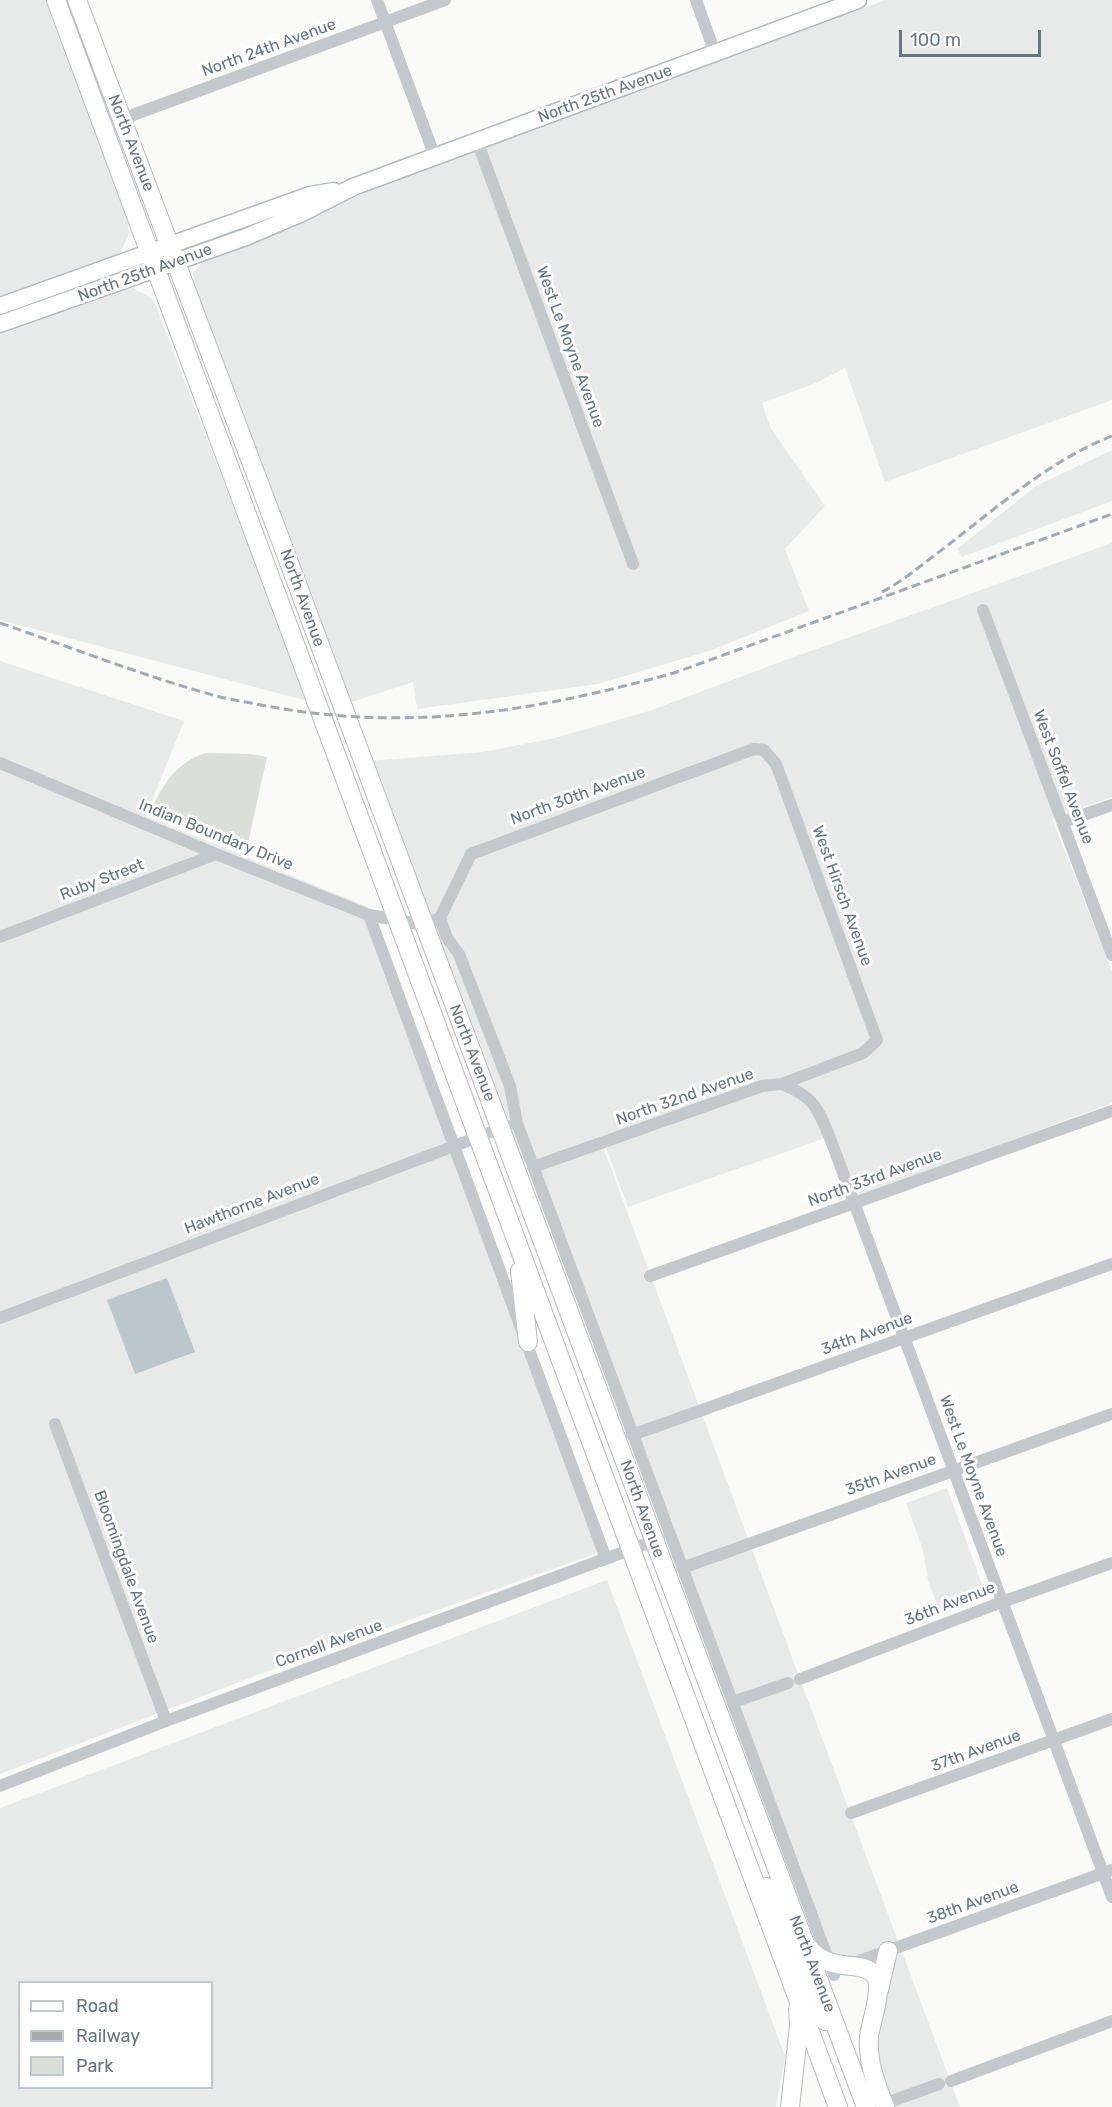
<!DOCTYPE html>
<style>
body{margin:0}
#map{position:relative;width:1112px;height:2107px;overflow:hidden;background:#fafaf8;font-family:Rubik,sans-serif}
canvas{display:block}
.legend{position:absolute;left:18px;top:1981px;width:195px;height:108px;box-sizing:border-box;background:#fff;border:2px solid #c1c8cd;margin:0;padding:8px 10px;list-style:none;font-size:18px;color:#657683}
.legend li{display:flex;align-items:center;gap:12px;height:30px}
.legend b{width:30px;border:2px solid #c1c8cd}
.scale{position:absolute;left:899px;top:30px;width:142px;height:27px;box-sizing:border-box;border:3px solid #657683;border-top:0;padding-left:8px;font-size:18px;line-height:21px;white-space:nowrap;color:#657683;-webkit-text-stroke:4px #fff;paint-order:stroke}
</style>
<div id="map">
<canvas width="1112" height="2107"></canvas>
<ul class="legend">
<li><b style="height:8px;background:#fff"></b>Road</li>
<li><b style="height:8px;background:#a2aab0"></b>Railway</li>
<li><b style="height:16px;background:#dadfd7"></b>Park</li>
</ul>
<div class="scale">100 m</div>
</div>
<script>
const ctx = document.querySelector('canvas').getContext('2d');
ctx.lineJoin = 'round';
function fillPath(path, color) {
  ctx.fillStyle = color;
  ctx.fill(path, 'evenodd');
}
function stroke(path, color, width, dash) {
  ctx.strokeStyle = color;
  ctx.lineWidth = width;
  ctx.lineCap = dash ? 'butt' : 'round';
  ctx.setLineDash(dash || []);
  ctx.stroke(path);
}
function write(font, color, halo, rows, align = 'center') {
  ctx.font = font + ' Rubik,sans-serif';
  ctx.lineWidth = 6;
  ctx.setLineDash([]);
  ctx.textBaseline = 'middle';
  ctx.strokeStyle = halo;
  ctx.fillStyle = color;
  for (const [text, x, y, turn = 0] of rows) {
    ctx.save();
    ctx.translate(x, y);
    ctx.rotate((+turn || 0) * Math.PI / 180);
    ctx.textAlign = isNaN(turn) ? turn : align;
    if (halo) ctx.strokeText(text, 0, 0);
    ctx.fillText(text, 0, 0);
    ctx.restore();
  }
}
const built = new Path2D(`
 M0,0H46L127,215L129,234L121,251L113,257L0,300Z
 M885,0H1112V400L885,482L845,368L816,383L762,403L770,427L825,506L785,549L809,611L709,651L598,684L417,709L413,682L348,703L195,294L193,273L208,256L403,178Z
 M131,287L153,299L308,701L0,620V335Z
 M1112,450V501L962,557L957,549L1036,486Z
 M1112,543V797L1052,819L1112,971V1103L858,1197L834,1135L628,1207L602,1137L523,1164L369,761L483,752L555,738L649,711L772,665Z
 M0,661L184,721L146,816L368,907L600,1552L289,1663L0,1774Z
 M602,1144L800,1679L960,2107H885L870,2064L888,1952L829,1963L533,1167Z
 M947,1488L987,1598L940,1614L928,1580L923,1550L906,1503Z
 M607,1580L785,2056L776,2107H0V1808ZM20,1982H212V2088H20Z`);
const green = new Path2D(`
 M206,753L251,754L267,757L248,843L240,848L150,813C161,786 176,762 206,753Z`);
const water = new Path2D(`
 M167,1278L195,1352L135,1374L107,1300Z`);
const minor = new Path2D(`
 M377,0L435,157
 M696,0L715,53
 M103,126L445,0
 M477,141L633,564
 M983,610L1112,955
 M0,763L216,854L369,915L424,925L440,918L471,854L754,749L764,750L776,764L877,1040L863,1053L782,1084L762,1086L533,1167
 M1063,822L1112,805
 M369,915L606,1559
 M440,918L447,938L459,954L510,1086L517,1123L834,1975
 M0,937L216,854
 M782,1084C814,1097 817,1107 830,1138L1112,1897
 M650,1276L1112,1111
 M0,1318L507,1126
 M55,1424L166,1721
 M632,1435L1112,1264
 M682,1568L1112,1414
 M800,1679L1002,1602L1112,1563
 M733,1702L788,1683
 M0,1786L166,1721L659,1539
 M851,1813L1112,1719
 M851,1964L1112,1870
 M951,2081L1112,2021
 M884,2104L939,2084`);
const secondary = new Path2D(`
 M0,306L310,195L334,191
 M0,324L246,237L300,214L353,187L858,0`);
const primary = new Path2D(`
 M56,0L838,2107
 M77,0L281,541L866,2107
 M520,1271L528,1342
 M767,1887C793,1928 799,1979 825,2021
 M808,1947C831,1976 863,1957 876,1977C883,1989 871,2022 869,2036C867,2061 876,2084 885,2107
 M879,1990L888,1951
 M790,2107L799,2026L798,2009`);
const rail = new Path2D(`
 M882,592C901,582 918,568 935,555C992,512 1046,462 1112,436
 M0,623C73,648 146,677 220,697C233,700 247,702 261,705C407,733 532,712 674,673L1112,514`);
const streetNames = [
 ["North 24th Avenue",269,48,-20],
 ["North 25th Avenue",605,94,-20],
 ["North Avenue",131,143,69],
 ["North 25th Avenue",145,273,-20],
 ["West Le Moyne Avenue",570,347,70],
 ["North Avenue",302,598,70],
 ["West Soffel Avenue",1063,777,69],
 ["North 30th Avenue",578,796,-20],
 ["Indian Boundary Drive",216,835,22],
 ["Ruby Street",102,880,-21],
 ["West Hirsch Avenue",842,896,70],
 ["North Avenue",472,1053,69],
 ["North 32nd Avenue",685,1097,-19],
 ["North 33rd Avenue",875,1178,-20],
 ["Hawthorne Avenue",252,1204,-21],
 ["34th Avenue",867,1334,-20],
 ["35th Avenue",891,1475,-20],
 ["West Le Moyne Avenue",973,1476,70],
 ["North Avenue",642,1509,70],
 ["Bloomingdale Avenue",126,1567,70],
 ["36th Avenue",950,1604,-21],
 ["Cornell Avenue",329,1644,-20],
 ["37th Avenue",976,1751,-20],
 ["38th Avenue",973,1903,-20],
 ["North Avenue",812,1964,69]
];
fillPath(built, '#e8e9e9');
fillPath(green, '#dadfd7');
fillPath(water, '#bbc7cb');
stroke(secondary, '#b3babf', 19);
stroke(primary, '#b5babe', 20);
stroke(minor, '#c3c8cc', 12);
stroke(secondary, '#fff', 16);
stroke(primary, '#fff', 18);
stroke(rail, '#a2aab0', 3, [9, 4.5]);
write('16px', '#657683', '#fff', streetNames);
</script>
